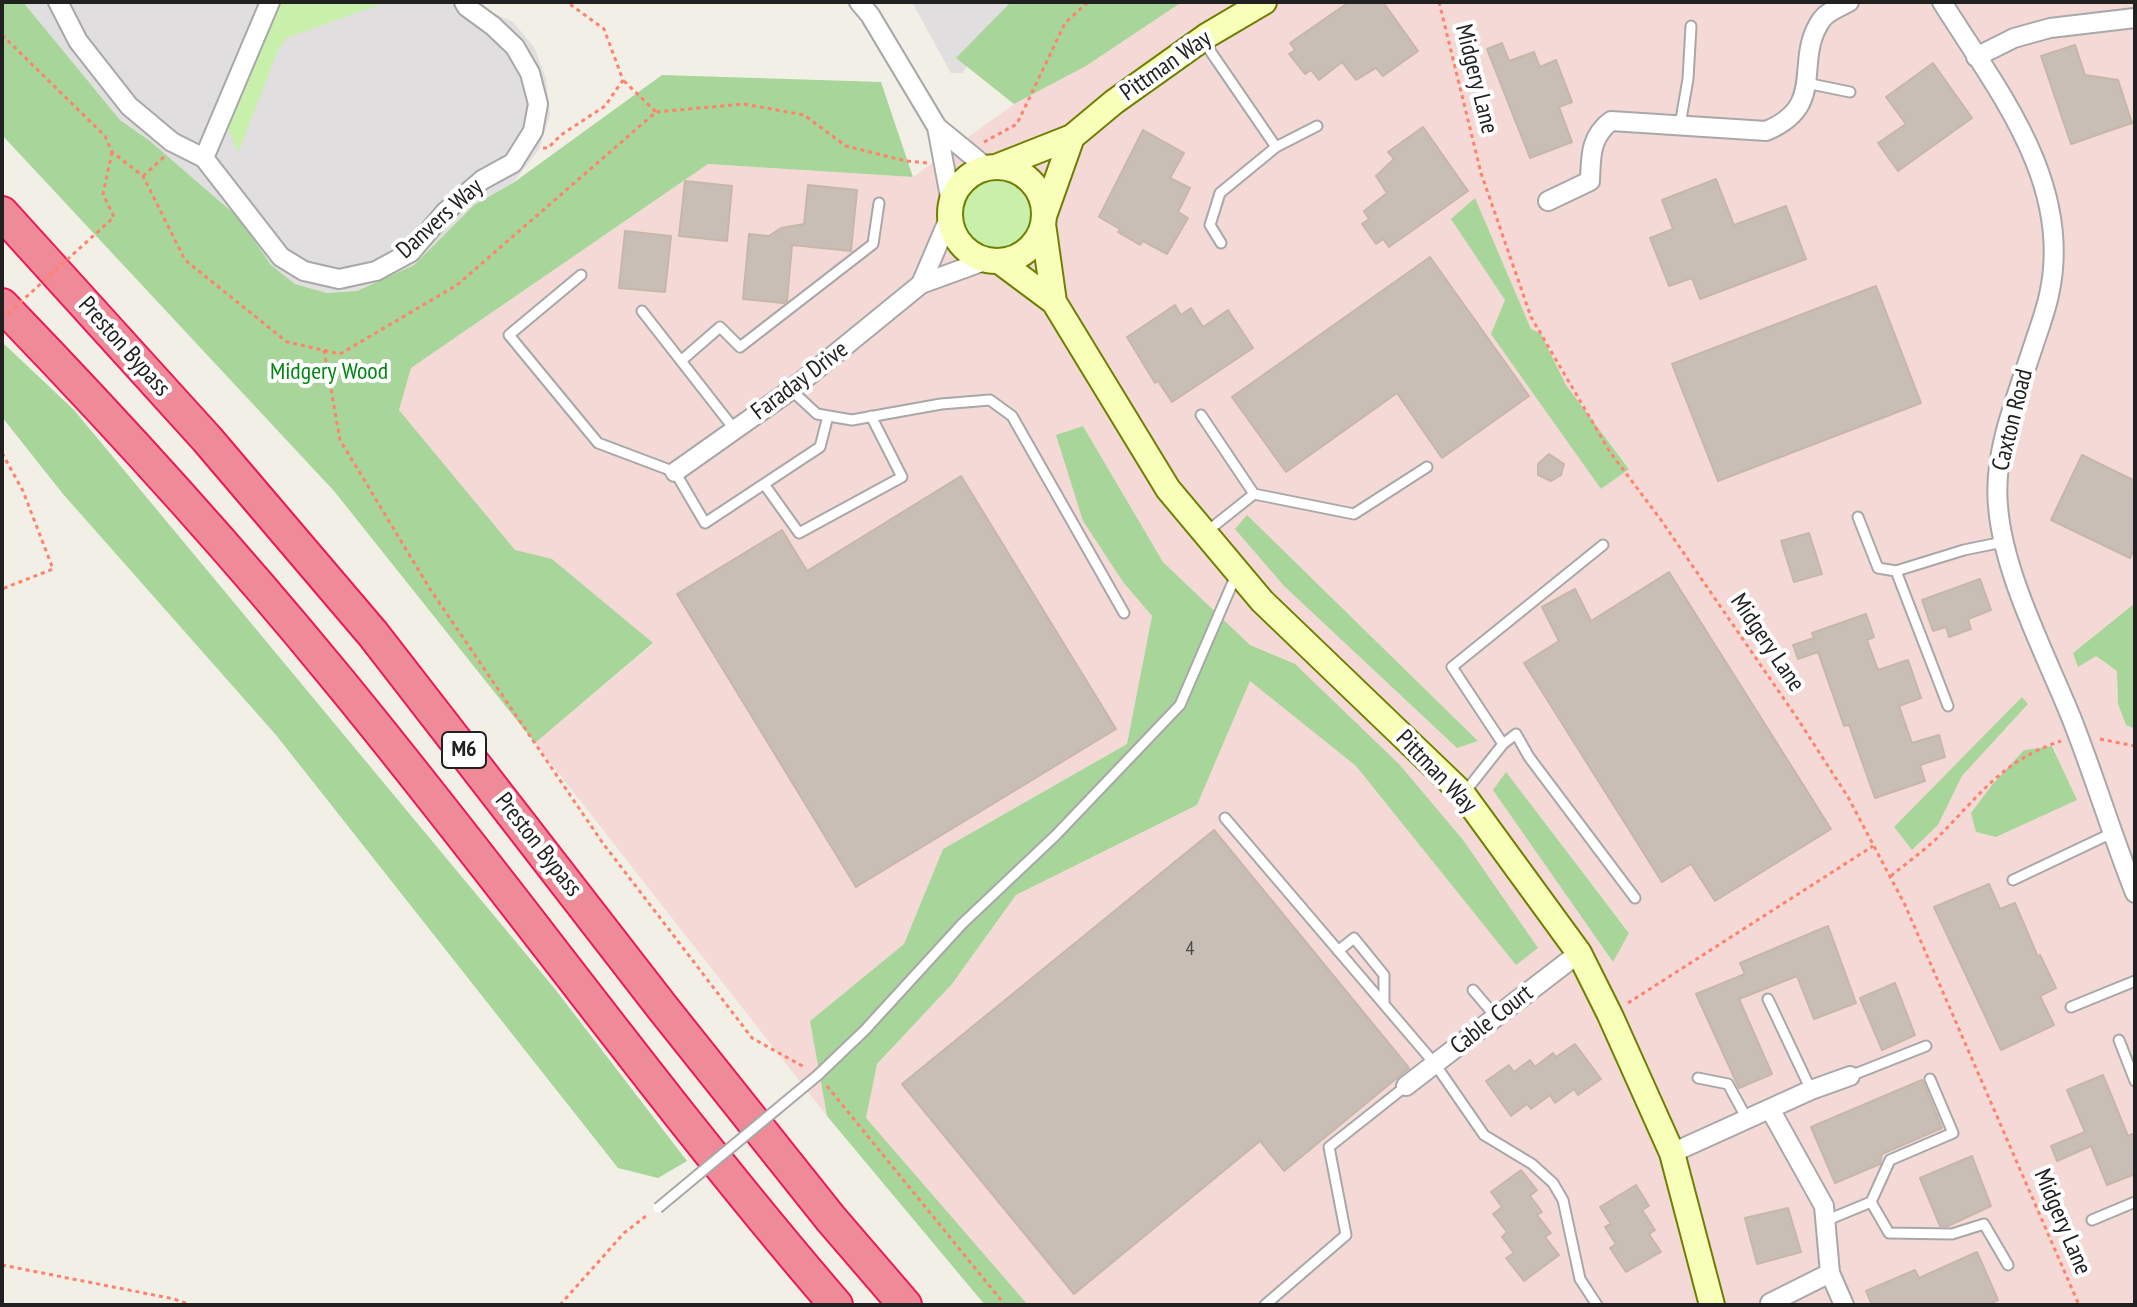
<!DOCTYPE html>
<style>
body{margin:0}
#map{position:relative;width:2137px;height:1307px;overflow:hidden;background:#f2efe7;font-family:"PT Sans Narrow",sans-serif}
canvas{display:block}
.frame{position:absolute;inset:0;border:4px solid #212121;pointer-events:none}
</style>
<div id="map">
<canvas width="2137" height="1307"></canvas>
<div class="frame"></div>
</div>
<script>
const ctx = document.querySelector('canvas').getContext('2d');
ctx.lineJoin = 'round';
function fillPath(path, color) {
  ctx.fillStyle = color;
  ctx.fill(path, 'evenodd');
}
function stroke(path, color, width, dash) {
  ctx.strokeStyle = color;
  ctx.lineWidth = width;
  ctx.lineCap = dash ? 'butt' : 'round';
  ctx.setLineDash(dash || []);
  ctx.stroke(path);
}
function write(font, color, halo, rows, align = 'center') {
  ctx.font = font + ' "PT Sans Narrow",sans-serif';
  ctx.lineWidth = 8;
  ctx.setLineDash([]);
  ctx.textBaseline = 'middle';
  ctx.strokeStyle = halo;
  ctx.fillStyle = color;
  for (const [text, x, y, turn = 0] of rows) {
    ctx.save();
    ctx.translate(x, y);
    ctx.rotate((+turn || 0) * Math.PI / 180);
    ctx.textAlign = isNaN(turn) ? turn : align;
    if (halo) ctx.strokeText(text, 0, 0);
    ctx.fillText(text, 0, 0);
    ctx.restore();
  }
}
const residential = new Path2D(`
 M23,2H475L480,7L513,22L534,47L546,79L550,115L539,149L513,183L474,205L414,265L357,291L327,293L295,284L271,265L239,218L150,141L120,120Z
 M912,2H1014L962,73H951Z`);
const commercial = new Path2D(`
 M1182,2H2135V603L2073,653L2096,656L2117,671L2118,704L2126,725L2135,729V1305H1028L865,1118L877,1064L952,984L1016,895L1197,805L1250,680L1356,766L1516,964L1399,764L1295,665L1250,645L1163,562L1083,426V521L1123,582L1152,616L1127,744L943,849L904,944L810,1021L827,1116L535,743L653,644L552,559L515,551L399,410L411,368L708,164L913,177L1014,104L1086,66ZM1477,203L1531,329L1541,334L1566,385L1629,468L1601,489L1505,300L1456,225ZM1247,516L1478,741L1457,748L1284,586L1236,529ZM2023,698L2028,704L1962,776L1938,825L1912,850L1894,827ZM2053,746L2076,800L1996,837L2024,750ZM1506,773L1629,932L1613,961L1612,962Z`);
const grass = new Path2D(`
 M280,2H387L286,38L278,50L238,153L227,125L245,85L258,46L273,21Z
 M962 215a34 34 0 1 1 68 0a34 34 0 1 1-68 0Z`);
const forest = new Path2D(`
 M2,2H23L120,120L150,141L239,218L271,265L295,284L327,293L357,291L414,265L474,205L513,183L662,75L881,82L913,177L708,164L411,368L399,410L515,550L552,559L653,643L535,743L334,491L2,135Z
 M1011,2H1182L1086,66L1014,104L956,58Z
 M1475,198L1531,329L1541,334L1566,385L1629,469L1601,489L1491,334L1505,300L1451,219Z
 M2,342L74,410L555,989L687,1161L658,1178L618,1168L276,735L63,494L2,417Z
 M1083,426L1163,562L1250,645L1295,664L1399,764L1463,840L1538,948L1516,965L1356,766L1250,681L1197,805L1016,895L952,984L877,1064L866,1118L1028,1305H985L827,1116L810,1021L904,944L943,849L1127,744L1152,616L1123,582L1083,521L1056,435Z
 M1247,515L1478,741L1457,748L1284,586L1235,529Z
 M2135,603V729L2126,725L2118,704L2117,671L2096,656L2078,667L2073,653Z
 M2022,697L2028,704L1962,776L1938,825L1912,850L1894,827Z
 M2052,746L2077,800L1996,837L1976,832L1971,813L1992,785L2024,750Z
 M1506,772L1629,933L1613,962L1493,790Z`);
const building = new Path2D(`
 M1349,2H1383L1418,51L1383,76L1376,68L1356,80L1342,62L1319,80L1311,70L1305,74L1289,54L1295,50L1290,43Z
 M1502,43L1509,61L1534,52L1540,67L1556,60L1572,102L1559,107L1572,142L1530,158L1487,49Z
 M2075,45L2085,75L2118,80L2132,123L2071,144L2041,56Z
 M1933,63L1972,118L1898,171L1878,143L1906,124L1886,97Z
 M1423,127L1468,191L1389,247L1383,239L1376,244L1362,224L1369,219L1364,211L1387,193L1376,176L1394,159L1388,152Z
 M1143,130L1184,153L1170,178L1190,188L1178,212L1188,218L1167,254L1143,241L1140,245L1118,232L1120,229L1099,217Z
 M1716,179L1734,225L1786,206L1806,259L1700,299L1692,278L1669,286L1650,238L1673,229L1662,200Z
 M685,181L732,186L727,241L679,236Z
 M808,185L857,190L851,251L792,245L787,301L784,303L743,299L749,234L769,236L781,228L804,224Z
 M625,231L671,236L665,292L619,288Z
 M1430,257L1529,396L1442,458L1397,393L1286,472L1232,397Z
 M1876,286L1921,403L1718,481L1672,364Z
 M1175,305L1181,315L1191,308L1203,327L1228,310L1253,348L1172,402L1158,381L1155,383L1127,337Z
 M1549,454L1564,464L1561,475L1551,481L1538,475V464Z
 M2082,455L2135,481V547L2130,558L2051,520Z
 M961,476L1116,729L856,887L677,594L782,530L807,571Z
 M1809,533L1822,574L1794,582L1781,541Z
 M1669,572L1831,829L1715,901L1691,864L1662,882L1524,663L1559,641L1542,607L1575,589L1591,621Z
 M1980,579L1991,610L1968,619L1971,629L1949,637L1946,627L1933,631L1922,600Z
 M1866,614L1874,637L1867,640L1878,670L1908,660L1921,698L1899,706L1912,743L1939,735L1945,757L1920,765L1925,781L1875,798L1849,725L1844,726L1818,652L1798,659L1793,645L1814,638L1812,633Z
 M1214,830L1409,1068L1284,1171L1260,1141L1074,1294L902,1084Z
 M1989,884L2000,909L2015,903L2038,957L2040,955L2056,988L2040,996L2054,1025L2001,1050L1934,907Z
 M1828,926L1856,1003L1814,1019L1797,976L1739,999L1772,1074L1739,1088L1696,994L1745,974L1740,963Z
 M1895,983L1915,1035L1882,1050L1860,998Z
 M1575,1044L1601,1079L1578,1095L1574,1089L1555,1103L1550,1095L1531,1109L1527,1104L1511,1116L1486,1081L1509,1065L1514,1072L1530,1060L1535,1067L1553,1053L1556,1057Z
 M2103,1075L2128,1136L2135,1133V1174L2107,1185L2091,1146L2057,1161L2051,1146L2085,1132L2067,1090Z
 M1922,1080L1942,1128L1882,1154L1880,1164L1835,1183L1811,1127Z
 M1972,1156L1991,1206L1948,1226H1940L1920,1178Z
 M1521,1170L1537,1190L1530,1196L1542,1212L1537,1215L1551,1233L1545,1237L1559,1255L1524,1281L1506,1258L1514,1253L1502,1237L1507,1232L1493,1214L1502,1207L1491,1192Z
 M1636,1185L1649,1206L1642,1210L1655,1230L1649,1234L1661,1252L1626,1272L1610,1248L1616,1244L1605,1227L1611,1224L1600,1207Z
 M1788,1208L1801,1252L1757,1264L1745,1218Z
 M1977,1252L1998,1300L1986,1305H1872L1866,1291L1915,1270L1919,1278Z`);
const path = new Path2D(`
 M1439,2L1481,173L1531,317L1610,452L1661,520L1797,718L1848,797L1905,905L2079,1305
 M2,35L105,136L112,152L143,176L185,260L287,342L340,354L457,285L656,112L744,104L804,115L846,146L906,161L927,163
 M624,81L656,112
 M984,142L1017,124L1065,23L1088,2
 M543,148H548L561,135L605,106L623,80L604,29L567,2
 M112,152L103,194L114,217
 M143,176L164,157
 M324,350L340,440L430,589L602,842L752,1038L806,1068
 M2,453L23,491L53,569L2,589
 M2100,739L2135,746
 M1891,876C1905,864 1921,853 1935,840C1978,798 2000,761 2061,741
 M1628,1003L1873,846
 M827,1086L1005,1305
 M2,1265L174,1299L191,1305
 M560,1305L624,1233L646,1216`);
const lane = new Path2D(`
 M1202,39L1276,147L1220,193L1210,225L1221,243
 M1806,83L1850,92
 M1680,125L1688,79L1691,26
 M1276,147L1317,126
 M581,275L509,335L598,443L675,472L705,523L764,484
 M642,311L735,430
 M682,360L720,327L740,347L873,244L879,203
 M791,390L817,414L852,420L941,404L990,400L1012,416L1124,613
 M1201,415L1254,494L1205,533
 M828,416L820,447L764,484L799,533L902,477L871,416
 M1254,494L1354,514L1427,467
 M1858,517L1878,568L1896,571L1964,550L2003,542
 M1896,571L1948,706
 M1503,744L1452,667L1603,545
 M1465,792L1503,744L1516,734L1529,757L1635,898
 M1225,818L1435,1064L1484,1135L1532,1164L1553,1183L1563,1200L1580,1279L1597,1305
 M2013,880L2112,833
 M1338,951L1354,938L1384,975V1003
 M1473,990L1496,1017
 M1768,999L1811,1090
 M2071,1007L2135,981
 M2119,1040L2135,1081
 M818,1075L865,1030L962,924L1056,835L1180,705L1236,575
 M1850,1076L1926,1046
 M1698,1078L1728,1084L1747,1119
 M1871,1202L1890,1160L1953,1133L1930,1079
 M2092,1220L2135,1202
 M1825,1221L1871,1202L1889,1233L1952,1234L1984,1224L2008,1265
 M1265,1305L1346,1235L1329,1147L1406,1086`);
const street = new Path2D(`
 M58,2L78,41L129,106L172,142L204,158L281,257L304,271L339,279L376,271L411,252L445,212L482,180L513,163L533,131L538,104L530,73L515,47L493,26L467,7L464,2
 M859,2L870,15L937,127L987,168
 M1942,2C1997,90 2074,183 2049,295C2045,314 2037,334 2031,353C2015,401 1993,454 1998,506C2003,573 2045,653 2071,717C2094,775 2112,835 2135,893
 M1976,57L2014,38L2050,28L2135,18
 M937,127L951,202
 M204,158L270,2
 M1548,201L1590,181C1591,156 1590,137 1611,121L1766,131C1829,105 1792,61 1822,19C1828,11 1840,7 1849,2
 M921,284L950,216
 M675,472L791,390L921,284L987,260
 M1406,1086L1579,953
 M1770,1109L1824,1206L1830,1273L1844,1305
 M1672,1153L1811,1090L1850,1076
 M1770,1303L1830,1273`);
const secondary = new Path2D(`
 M996,167L1072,137L1114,102L1208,35L1264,2
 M950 214a47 47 0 1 1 94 0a47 47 0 1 1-94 0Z
 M1044,216L1072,137
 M1043,224L1054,302
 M999,261L1054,302L1168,489L1262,601L1463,794L1579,953L1610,1015L1672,1153L1712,1305`);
const highway = new Path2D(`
 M2,213L207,439L373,634L662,1007L831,1219L905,1305
 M2,305C117,424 229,547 334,675C505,882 661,1102 836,1305`);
const pathBridge = new Path2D(`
 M2,319L114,217`);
const laneBridge = new Path2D(`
 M658,1208L818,1075`);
const numberNames = [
 ["4",1190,949]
];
const shields = [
 [464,750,44]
];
const shieldNames = [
 ["M6",464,750]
];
const streetNames = [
 ["Pittman Way",1166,66,-35],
 ["Midgery Lane",1476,79,76],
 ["Danvers Way",440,219,-42],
 ["Preston Bypass",124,347,48],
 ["Faraday Drive",800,381,-37],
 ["Caxton Road",2013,420,-76],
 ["Midgery Lane",1767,643,56],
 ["Pittman Way",1436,772,46],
 ["Preston Bypass",538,845,52],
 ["Cable Court",1492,1020,-38],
 ["Midgery Lane",2062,1222,67]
];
const parkNames = [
 ["Midgery Wood",329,372]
];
fillPath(residential, '#e0dede');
fillPath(commercial, '#f4d9d6');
fillPath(grass, '#c9f0aa');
fillPath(forest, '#a8d599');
fillPath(building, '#c8beb6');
stroke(building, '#c6b7a8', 2);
stroke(lane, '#a8a8a8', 13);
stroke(street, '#a8a8a8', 22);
stroke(secondary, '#6d8100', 28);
stroke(highway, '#eb1a58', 36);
stroke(path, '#ff826c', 3, [4, 4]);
stroke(lane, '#fff', 9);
stroke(street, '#fff', 18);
stroke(secondary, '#f8ffb9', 24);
stroke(highway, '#ef8a98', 32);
stroke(laneBridge, '#a8a8a8', 13, []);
stroke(pathBridge, '#ff826c', 3, [4, 4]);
stroke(laneBridge, '#fff', 9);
write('20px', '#4b4846', null, numberNames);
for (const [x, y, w] of shields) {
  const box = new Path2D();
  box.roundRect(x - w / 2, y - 18, w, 36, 6);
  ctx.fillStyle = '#fff';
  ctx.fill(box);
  stroke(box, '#212121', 2);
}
write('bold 22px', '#212121', null, shieldNames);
write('24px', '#212121', '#fff', streetNames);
write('24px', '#038714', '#fff', parkNames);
</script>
